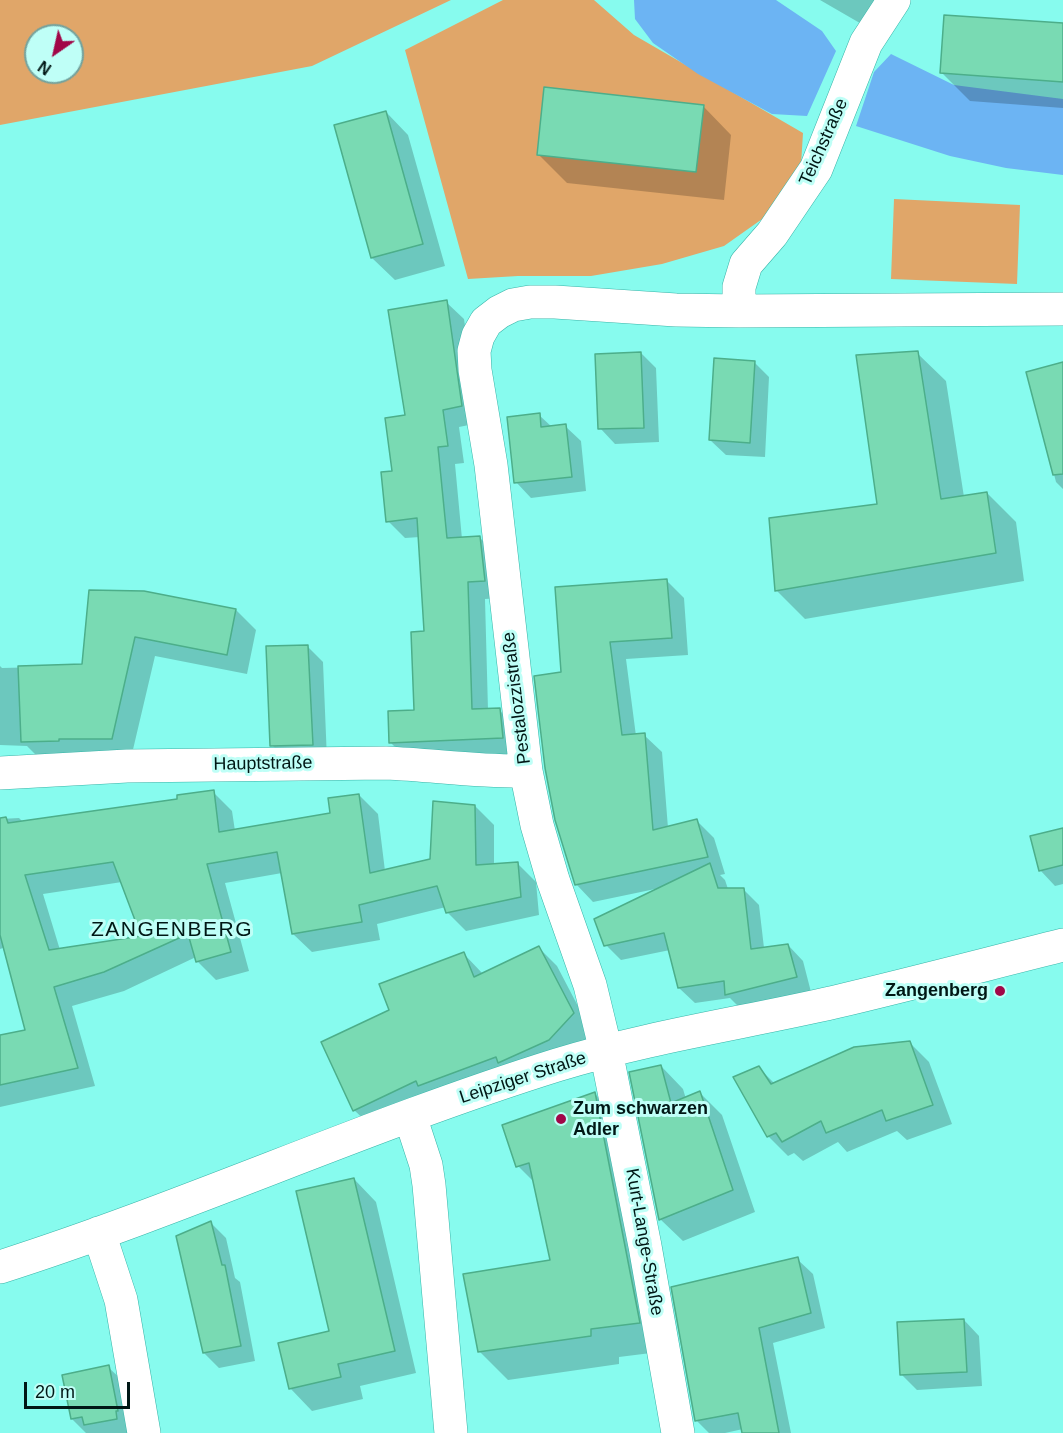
<!DOCTYPE html>
<meta charset="utf-8">
<style>
body{margin:0}
#map{position:relative;width:1063px;height:1433px;overflow:hidden;background:#87fbee;font-family:Helvetica,sans-serif}
canvas{display:block}
.north{position:absolute;left:24px;top:24px;width:60px;height:60px;box-sizing:border-box;background:#bffff7;border:2px solid #73a29d;border-radius:50%;rotate:214deg;font-size:16px;font-weight:700;line-height:24px;text-align:center;color:#001715}
.north::after{content:'';display:block;margin:auto;width:21px;height:27px;background:#a10748;clip-path:polygon(50% 0,100% 100%,50% 72%,0 100%)}
.scale{position:absolute;left:24px;top:1382px;width:106px;height:27px;box-sizing:border-box;border:3px solid #001715;border-top:0;padding-left:8px;font-size:18px;line-height:21px;white-space:nowrap;color:#001715;-webkit-text-stroke:4px #bffff7;paint-order:stroke}
</style>
<div id="map">
<canvas width="1063" height="1433"></canvas>
<div class="north">N</div>
<div class="scale">20 m</div>
</div>
<script>
const ctx = document.querySelector('canvas').getContext('2d');
ctx.lineJoin = 'round';
function fillPath(path, color) {
  ctx.fillStyle = color;
  ctx.fill(path, 'evenodd');
}
function stroke(path, color, width, dash) {
  ctx.strokeStyle = color;
  ctx.lineWidth = width;
  ctx.lineCap = dash ? 'butt' : 'round';
  ctx.setLineDash(dash || []);
  ctx.stroke(path);
}
function write(font, color, halo, rows, align = 'center') {
  ctx.font = font + ' Helvetica,sans-serif';
  ctx.lineWidth = 6;
  ctx.setLineDash([]);
  ctx.textBaseline = 'middle';
  ctx.strokeStyle = halo;
  ctx.fillStyle = color;
  for (const [text, x, y, turn = 0] of rows) {
    ctx.save();
    ctx.translate(x, y);
    ctx.rotate((+turn || 0) * Math.PI / 180);
    ctx.textAlign = isNaN(turn) ? turn : align;
    if (halo) ctx.strokeText(text, 0, 0);
    ctx.fillText(text, 0, 0);
    ctx.restore();
  }
}
const green = new Path2D(`
 M0,0H451L312,66L0,125ZM36,36H72V72H36Z
 M503,0H594L634,35L803,133L801,165L765,217L724,246L662,264L591,276H518L468,279L405,50Z
 M894,199L1020,205L1017,284L891,279Z`);
const water = new Path2D(`
 M634,0H776L822,31L836,51L807,116L772,114L698,74L653,43L635,19Z
 M891,54L954,85L1063,99V175L1006,168L950,156L856,126L874,72Z`);
const shadow = new Path2D(`
 M820,0H902L884,37Z
 M1063,25V108L970,101L942,73Z
 M703,106L731,135L724,200L567,183L538,154Z
 M386,112L408,135L445,266L395,280L372,258Z
 M446,302L464,319L479,423L459,427L464,463L455,464L462,539L480,538L497,555L502,598L485,599L488,710H499L517,727L520,755L407,759L390,742L415,712L426,633L420,537L405,538L388,521L394,472L407,416Z
 M641,353L656,368L659,442L615,444L600,428Z
 M917,353L946,381L964,497L987,493L1016,522L1024,581L805,619L777,591L771,519L879,505Z
 M754,362L769,377L765,457L726,455L710,440Z
 M1063,364V489L1056,482L1028,373Z
 M539,415L552,427L565,426L581,441L586,491L531,498L516,482Z
 M667,581L684,598L688,655L626,659L636,736L644,735L662,752L668,828L696,820L714,838L725,874L720,875L725,880L728,889H743L759,905L764,948L788,945L803,961L811,992L742,1010L730,998L695,1003L679,988L670,950L621,960L606,945L660,888L593,902L576,884L563,674Z
 M90,592L236,610L256,630L247,674L155,656L131,758L42,761L27,746L0,745V666L2,668L83,666Z
 M307,646L323,662L327,760H287L272,745Z
 M213,792L232,811L235,831L332,814L359,795L378,814L385,871L432,860L475,806L494,825V865L517,863L536,882L539,915L466,931L447,912L446,907L377,924L380,940L312,952L293,934L282,873L225,883L249,971L216,980L197,961L196,957L124,991L72,1006L95,1086L0,1107V1036L27,1031L3,948L0,949V819L19,818L23,822L179,800ZM122,882L143,937L60,950L43,894Z
 M1063,829V884L1055,886L1040,870Z
 M538,947L557,966L592,1033L565,1060L373,1128L354,1110L391,1011L464,954L483,974Z
 M909,1042L929,1062L952,1124L907,1140L897,1131L847,1152L838,1142L803,1161L794,1153L788,1156L768,1136L759,1068L775,1084Z
 M661,1066L683,1089L686,1099L700,1093L722,1115L755,1212L683,1241L660,1219Z
 M595,1094L623,1122L667,1351L619,1357V1364L508,1380L480,1352L552,1261L535,1183L518,1166Z
 M354,1179L376,1202L416,1373L360,1386L363,1399L312,1411L290,1388L331,1332Z
 M211,1223L226,1238L235,1278L240,1282L255,1361L219,1368L204,1353Z
 M797,1259L813,1274L825,1328L773,1343L791,1433H743V1429L725,1433H709L696,1420Z
 M964,1320L979,1336L982,1386L917,1390L902,1375Z
 M108,1367L124,1382L133,1433H86L72,1419Z`);
const building = new Path2D(`
 M944,15L1063,23V82L940,73Z
 M544,87L704,105L696,172L537,155Z
 M386,111L423,244L371,258L334,125Z
 M447,300L462,406L443,410L448,446L438,447L447,538L480,536L485,581L468,582L472,709L500,708L503,738L389,743L388,711L414,710L411,632L424,631L417,518L386,522L381,472L392,471L385,418L405,415L388,310Z
 M918,351L941,499L987,492L996,553L775,591L769,518L877,504L856,355Z
 M641,352L644,428L598,429L595,354Z
 M714,358L755,361L750,443L709,440Z
 M1063,362V474L1053,475L1026,372Z
 M540,413L541,427L566,424L572,477L514,483L507,417Z
 M667,579L672,638L610,642L622,735L645,733L653,830L697,819L708,857L575,885L555,820L545,768L534,676L561,672L555,587Z
 M89,590L144,591L236,609L227,655L135,637L112,739H59V741L21,742L18,666L82,664Z
 M308,645L313,745L270,746L266,646Z
 M214,790L219,832L330,813L328,798L359,794L370,873L430,859L433,801L475,805L476,865L518,862L521,897L446,913L437,886L359,905L362,922L292,934L277,852L207,864L231,952L196,962L188,934L104,972L54,987L78,1068L0,1085V1035L25,1030L0,935V818L6,817L8,823L177,799V795ZM113,862L141,936L49,950L25,875Z
 M1063,828V865L1039,871L1030,836Z
 M710,863L718,888H744L751,949L788,944L797,977L725,995L724,981L678,988L664,933L604,946L594,919Z
 M539,946L574,1013L549,1040L498,1063L496,1057L418,1086L416,1081L353,1111L321,1042L389,1010L379,984L464,952L474,977Z
 M910,1041L933,1105L886,1121L882,1110L826,1133L821,1121L782,1142L776,1133L767,1137L733,1077L759,1066L771,1084L854,1047Z
 M661,1065L671,1103L700,1091L733,1190L659,1220L629,1072Z
 M595,1092L640,1323L591,1329V1336L478,1352L463,1274L550,1260L529,1163L516,1167L502,1125Z
 M354,1178L395,1351L338,1364L341,1377L289,1389L278,1343L329,1331L296,1191Z
 M211,1221L222,1265H225L241,1346L203,1353L176,1236Z
 M798,1257L811,1313L759,1328L779,1433H742L738,1413L695,1421L671,1287Z
 M964,1319L967,1372L900,1375L897,1322Z
 M109,1365L118,1411H116L117,1419L84,1425L82,1417L71,1419L62,1375Z`);
const minor = new Path2D(`
 M739,311V287L746,264L772,234L816,169L866,43L894,0
 M0,773L127,766L386,763C433,765 479,772 526,771
 M410,1116L426,1165L429,1185L451,1433
 M99,1233L121,1300L144,1433
 M0,1267C188,1207 368,1124 557,1065C648,1037 743,1023 835,1002C911,984 987,964 1063,945
 M678,1433L645,1246L606,1051L590,985L553,880L537,825L526,771L491,465L475,370L474,351L478,336L486,322L499,312L513,305L530,302H555L676,310L739,311L1063,309`);
const markers = [
 [1000,991,6,"#a10748"],
 [561,1119,6,"#a10748"]
];
const streetNames = [
 ["Teichstraße",824,142,-66],
 ["Pestalozzistraße",517,698,-97],
 ["Hauptstraße",263,764,-1],
 ["Leipziger Straße",523,1078,-18],
 ["Kurt-Lange-Straße",644,1242,80]
];
const poiNames = [
 ["Zangenberg",988,991],
 ["Zum schwarzen",573,1109,"left"],
 ["Adler",573,1130,"left"]
];
const quarterNames = [
 ["ZANGENBERG",172,930]
];
fillPath(green, '#e0a669');
fillPath(water, '#6cb4f3');
fillPath(shadow, '#0003');
fillPath(building, '#79dab3');
stroke(building, '#4cae8a', 1.5);
stroke(minor, '#38b4a8', 34);
stroke(minor, '#fff', 33);
for (const [x, y, r, color] of markers) {
  const dot = new Path2D();
  dot.arc(x, y, r, 0, 2 * Math.PI);
  ctx.fillStyle = color;
  ctx.fill(dot);
  stroke(dot, '#bffff7', 2);
}
write('18px', '#001715', '#bffff7', streetNames);
write('bold 18px', '#001715', '#bffff7', poiNames, 'right');
ctx.letterSpacing = '1.5px';
write('21px', '#001715', '#bffff7', quarterNames);
ctx.letterSpacing = '0px';
</script>
